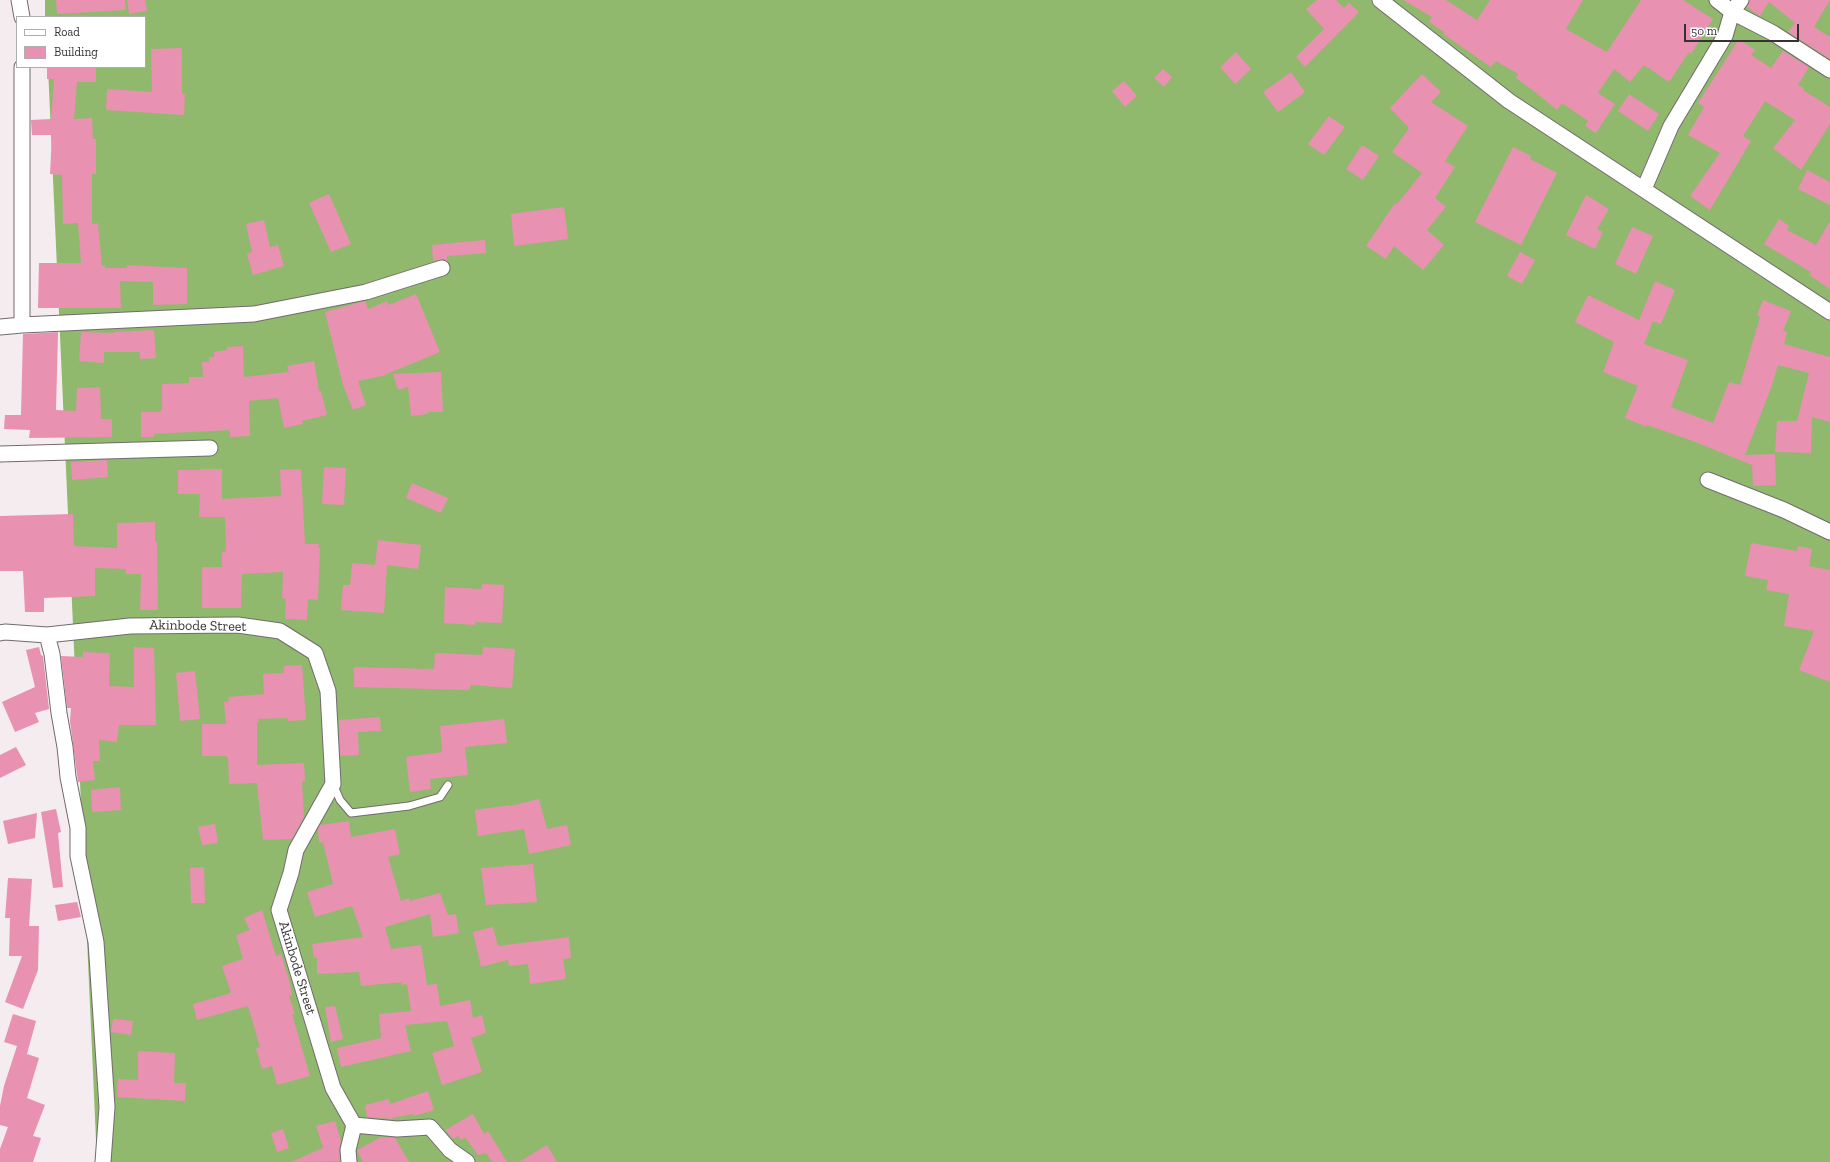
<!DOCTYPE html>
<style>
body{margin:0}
#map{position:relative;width:1830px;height:1162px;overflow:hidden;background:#f4ecee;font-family:"Zilla Slab",serif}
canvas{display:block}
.legend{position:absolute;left:16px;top:16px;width:130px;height:52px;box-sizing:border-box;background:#fff;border:1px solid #afadad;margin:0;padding:5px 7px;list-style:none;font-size:12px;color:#363233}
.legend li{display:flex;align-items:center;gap:8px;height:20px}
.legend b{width:20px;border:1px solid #afadad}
.scale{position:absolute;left:1684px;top:24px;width:115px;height:18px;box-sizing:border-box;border:2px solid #363233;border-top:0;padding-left:5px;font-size:12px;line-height:14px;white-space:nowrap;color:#363233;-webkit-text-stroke:3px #fff;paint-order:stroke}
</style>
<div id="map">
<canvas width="1830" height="1162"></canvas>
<ul class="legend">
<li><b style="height:5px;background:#fff"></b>Road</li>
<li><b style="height:11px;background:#e891b1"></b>Building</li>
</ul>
<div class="scale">50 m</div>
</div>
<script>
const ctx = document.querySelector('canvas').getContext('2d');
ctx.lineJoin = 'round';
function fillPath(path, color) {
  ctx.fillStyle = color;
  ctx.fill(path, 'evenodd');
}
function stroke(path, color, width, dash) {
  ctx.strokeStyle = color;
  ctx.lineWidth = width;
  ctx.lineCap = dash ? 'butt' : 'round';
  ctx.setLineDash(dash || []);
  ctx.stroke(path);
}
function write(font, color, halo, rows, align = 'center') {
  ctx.font = font + ' "Zilla Slab",serif';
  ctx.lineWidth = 3;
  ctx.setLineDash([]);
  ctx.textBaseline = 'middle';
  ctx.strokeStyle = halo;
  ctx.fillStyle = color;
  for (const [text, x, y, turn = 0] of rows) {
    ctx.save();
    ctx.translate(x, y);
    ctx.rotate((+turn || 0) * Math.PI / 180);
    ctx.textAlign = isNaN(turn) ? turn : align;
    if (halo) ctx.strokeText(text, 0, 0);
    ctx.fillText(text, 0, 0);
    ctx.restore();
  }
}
const forest = new Path2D(`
 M45,0H1830V1162H97L48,67H145V17H45Z`);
const building = new Path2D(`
 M56,0H125L126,10L57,14Z
 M127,0H145L147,11L129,14Z
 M1317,0H1336L1344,8L1349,3L1359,12L1305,67L1296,57L1324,29L1306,9Z
 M1403,0H1446L1477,20L1490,0H1583L1566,29L1607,52L1641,0H1683L1713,19L1691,54L1689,52L1669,82L1644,65L1630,82L1614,69L1598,93L1615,104L1596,133L1585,126L1588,121L1562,103L1557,110L1535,92L1516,78L1518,74L1496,61L1491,67L1443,34L1444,32L1429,22L1432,17Z
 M1750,0H1830L1814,27L1830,37V59L1788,32L1795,23L1769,2L1760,16L1747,7Z
 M1739,39L1755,50L1751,55L1771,68L1783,51L1809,67L1798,85L1804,88L1803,90L1830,107V124L1801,170L1773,148L1795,120L1765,101L1743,136L1751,141L1710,210L1690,196L1720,153L1688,135L1704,107L1698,103Z
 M182,48V94H185L184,115L106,110L107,89L152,92L151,49Z
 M1236,52L1251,69L1235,84L1220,67Z
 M47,67H96V82H77L74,119L92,118L93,139H96V174H92V224L98,223L102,266L105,265V268H127V265L187,268V304L153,305V282L120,281L121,308H38L39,263H81L78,223L63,224L62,175L50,174L52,135H32L31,120L51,119L54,79H47Z
 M1163,69L1172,77L1164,87L1154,78Z
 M1291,72L1305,92L1278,112L1263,92Z
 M1422,74L1441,92L1431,102L1468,126L1445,161L1455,167L1435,198L1446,207L1427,230L1444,245L1423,270L1394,246L1386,259L1366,246L1395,203L1397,204L1422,173L1392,152L1409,128L1390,108Z
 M1124,81L1137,96L1125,107L1112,91Z
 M1629,94L1659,114L1648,131L1618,111Z
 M1329,116L1345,127L1324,155L1308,144Z
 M1362,145L1379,156L1363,180L1346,169Z
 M1513,147L1531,156L1530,159L1557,173L1521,245L1475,222Z
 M1807,170L1830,182V205L1798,189Z
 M329,194L351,244L331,252L309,203Z
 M1586,195L1609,209L1597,229L1603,232L1595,249L1566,235Z
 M564,207L568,239L514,246L511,214Z
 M1779,219L1789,226L1787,230L1816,245L1830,221V289L1809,275L1811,272L1764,244Z
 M264,220L270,247L278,245L284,266L253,275L247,254L252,252L246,224Z
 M1632,227L1653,236L1636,274L1615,264Z
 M485,240L486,253L447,256V261L444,259L433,261L432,245Z
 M1520,252L1535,260L1522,284L1507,276Z
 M1655,281L1675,290L1661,324L1653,321L1644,344L1688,360L1671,407L1713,423L1729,382L1740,385L1760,317L1757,315L1763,300L1791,311L1783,331L1787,332L1784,344L1830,357V422L1812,417L1811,453L1775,452L1777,421H1797L1809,373L1778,365L1771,388L1745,455L1775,454L1776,485L1753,486L1752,465L1693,441L1647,425V427L1625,418L1638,386L1603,372L1614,342L1575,322L1588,295L1639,320Z
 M416,294L440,352L382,376L358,381L366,405L353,410L343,385L325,312L365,301L368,309L387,301L388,305Z
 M154,330L156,358L140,359V352H104V363L79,361L81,332L114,333V332Z
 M58,332L56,410L76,411L77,388L100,387L101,419H112V437L29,438L30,430L4,429L5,415H21L23,334Z
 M243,346L244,377L289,372L287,366L314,361L319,391H321L327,415L302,421L303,424L284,428L278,398L249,401L250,436L230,437V430L154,434V437H141V412H159L162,410V384L189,383V377H203L202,362H209V357H214V352L227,350V347Z
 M441,372L443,412H428V414L411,416L408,387L398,390L393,374Z
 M107,460L108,477L72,480L71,462Z
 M324,467L346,468L344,505L322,504Z
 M200,469H222V499L281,496L280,470L301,469L305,544H319L318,548H320L318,600L308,599L307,620L285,619L286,599L282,598L283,572L242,574L241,608H202V567H222V552H226L225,517H199L200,494H178V470H200Z
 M412,483L448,498L441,513L406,498Z
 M73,514L74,546L117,548V523L155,522V542H157L158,610H140L141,574H126V569L95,568V596L44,598V612H25L23,571H0V516Z
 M378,540L421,545L418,569L387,565L384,613L341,610L343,585H350L352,563L375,565Z
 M1751,543L1797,551L1798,546L1812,549L1809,566L1830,570V682L1799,670L1814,631L1784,626L1789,594L1766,590L1768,580L1745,576Z
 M482,584L504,585L502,623L475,622V625L444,623L445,587L482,589Z
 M39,647L41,655L43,656L49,709L35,713L39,722L15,732L2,702L35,687L26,650Z
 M134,647L154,648L156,725H119L117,742L99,740L100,761H93L95,780L78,782L70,721L71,708H67L61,656L83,657V652L110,653L109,686L134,687Z
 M483,647L515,649L512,688L470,685V690L354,687V667L434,669L435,653L482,655Z
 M302,665L306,720L288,721V718L258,719L259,722H257V765L304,763L305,781H302L304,817L292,839L263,840L257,783L229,784L228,758L226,756H202V724H226L224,702L229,701L228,697L264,694L263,674L284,673V666Z
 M195,671L200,719L180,721L176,673Z
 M380,717L381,731L358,732L359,755L340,756L339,720Z
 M504,719L507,743L465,747L468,775L430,779L431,789L410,792L406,757L442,752L440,726Z
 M16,747L26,765L0,778V755Z
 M120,787L121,810L92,812L91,790Z
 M539,799L547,829L567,825L571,845L529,854L524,829L478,836L475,810L510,805V806Z
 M56,809L61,832L58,833L63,887L53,888L41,812Z
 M37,813L35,838L8,844L3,821Z
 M349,821L351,837L395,829L400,854L388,857L401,901L409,898L410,901L440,893L448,915L456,914L459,933L433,937L430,914L385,927L391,949L421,945L427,985L437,984L440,1006L470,1000L473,1018L482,1015L486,1033L471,1038L482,1072L442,1085L432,1053L454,1046L447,1021L405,1025L411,1051L341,1067L337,1048L381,1038L379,1014L411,1011L407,984L402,985V982L361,986L359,972L317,974V958H314L312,944L363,937L352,906L315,917L307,892L333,884L323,842L319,843L318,829L320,825Z
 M215,824L218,843L202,845L198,827Z
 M533,864L537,902L486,905L481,868Z
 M204,867L205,903H191L190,868Z
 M8,878L32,879L29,926H39L38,970L23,1009L5,1002L22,956H9L10,918H5Z
 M77,902L81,917L58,921L55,905Z
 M262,910L276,956L281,954L289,980L292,995L289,996L295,1014H292L310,1076L277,1085L272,1066L262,1069L256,1048L260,1047L248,1006L197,1020L193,1004L231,993L222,966L243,959L236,935L250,930L244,918Z
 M493,927L498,946L569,937L571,958L563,959L566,979L530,984L528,964L509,966L508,960L481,967L473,932Z
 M335,1006L343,1039L331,1042L325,1007Z
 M13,1014L36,1021L27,1054L39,1058L27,1098L45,1105L33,1136L41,1138L33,1162H0V1149L8,1127L0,1125V1106L4,1086L17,1046L4,1042Z
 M113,1019L133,1021L131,1035L111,1032Z
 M138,1051L175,1053L174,1083H186L185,1101L117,1097L118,1079L138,1080Z
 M428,1091L434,1110L414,1116L413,1114L392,1118V1119L367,1117L365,1105L389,1099L390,1104Z
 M473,1114L484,1134L488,1131L507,1162H492L486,1153L478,1155L465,1137L461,1140L458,1136L453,1139L445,1130Z
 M335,1121L341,1141L339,1151L340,1161L291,1162L323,1148L316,1126Z
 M283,1129L289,1148L277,1152L271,1133Z
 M381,1137L395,1138L409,1162H363L357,1150Z
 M547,1145L557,1162H519Z`);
const service = new Path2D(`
 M333,784L340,800L351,813L409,806L440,797L448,785`);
const minor = new Path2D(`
 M19,0L22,17
 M1380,0L1509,101L1830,312
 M1717,0L1732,12L1773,33L1830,70
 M1644,189L1671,126L1725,36L1732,12L1741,0
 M22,325L254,314L366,292L442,268
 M0,327L22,325V67
 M0,454L210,448
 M1708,480L1784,510L1830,532
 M0,633L5,632L47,635L130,626L238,625L280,631L315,653L328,691L333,784L296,850L291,873L279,910L333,1088L354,1125L397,1129L430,1127L450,1150L467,1162
 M47,635L52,654L59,713L65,747L68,777L78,828V856L96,942L107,1107L103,1162
 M349,1162L348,1150L354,1125`);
const streetNames = [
 ["Akinbode Street",198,626,1],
 ["Akinbode Street",297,968,73]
];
fillPath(forest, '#90b96e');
fillPath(building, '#e891b1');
stroke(service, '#726b6d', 9);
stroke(minor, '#726b6d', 17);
stroke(service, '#fff', 7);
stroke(minor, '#fff', 15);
write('14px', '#363233', '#fff', streetNames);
</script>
